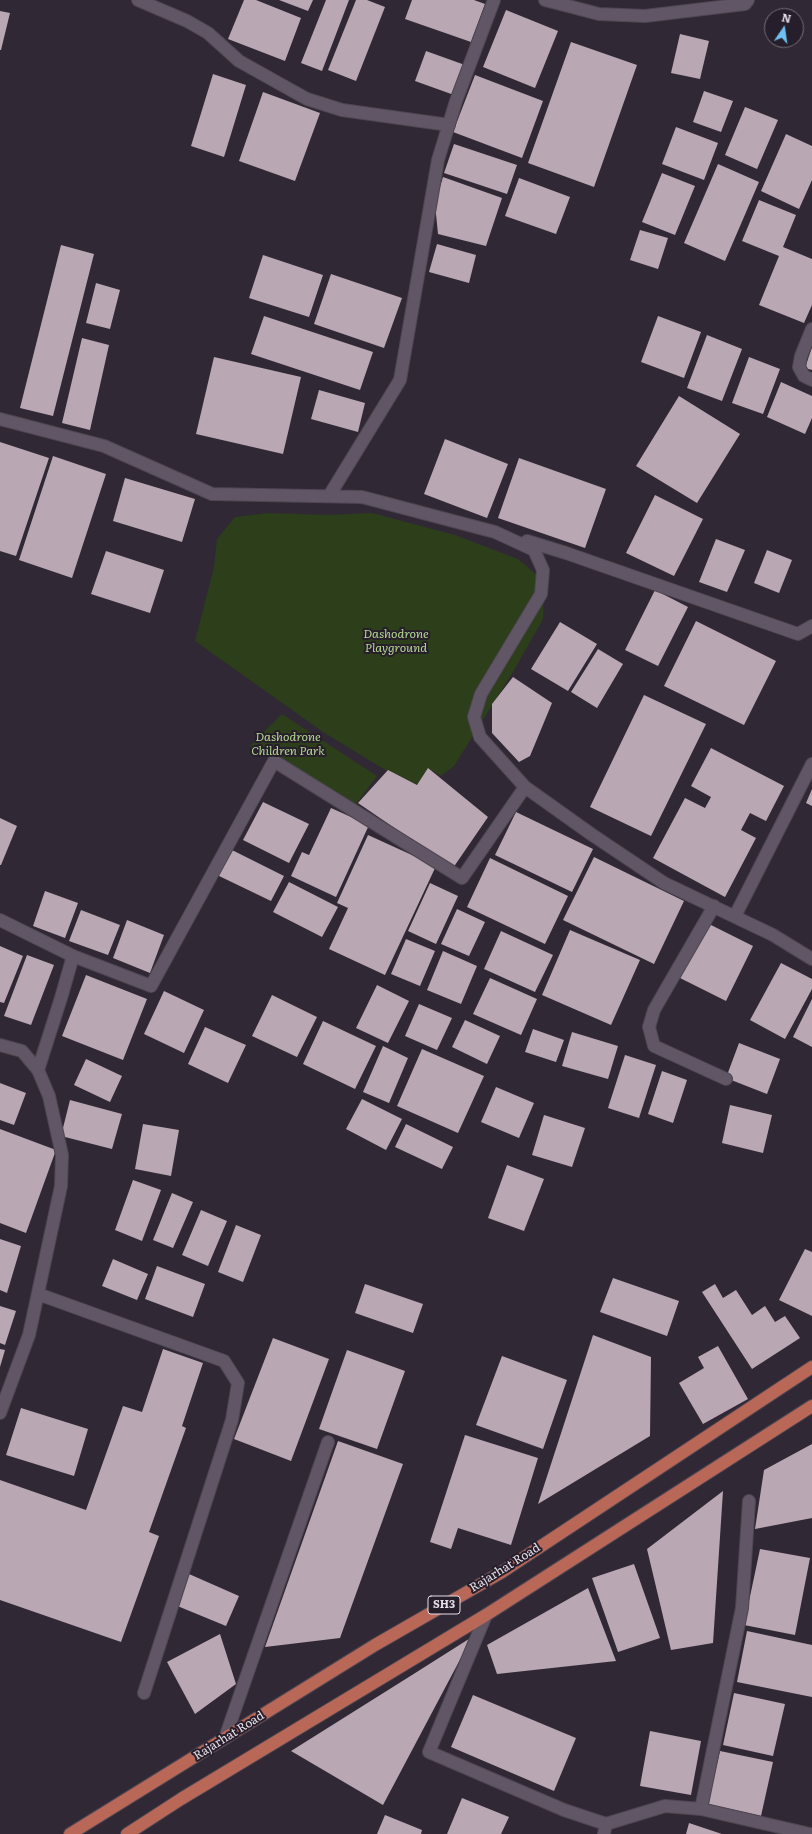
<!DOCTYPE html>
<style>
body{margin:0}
#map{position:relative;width:812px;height:1834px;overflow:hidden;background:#312835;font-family:Literata,serif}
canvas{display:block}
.north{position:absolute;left:764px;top:8px;width:40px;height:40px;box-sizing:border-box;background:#271e2b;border:1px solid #736c77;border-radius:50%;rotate:13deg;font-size:11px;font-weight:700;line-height:16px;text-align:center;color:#e6e0e9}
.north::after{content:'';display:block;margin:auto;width:14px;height:18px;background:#6ec2f3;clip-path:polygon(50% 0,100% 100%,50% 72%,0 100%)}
</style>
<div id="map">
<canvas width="812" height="1834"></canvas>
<div class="north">N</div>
</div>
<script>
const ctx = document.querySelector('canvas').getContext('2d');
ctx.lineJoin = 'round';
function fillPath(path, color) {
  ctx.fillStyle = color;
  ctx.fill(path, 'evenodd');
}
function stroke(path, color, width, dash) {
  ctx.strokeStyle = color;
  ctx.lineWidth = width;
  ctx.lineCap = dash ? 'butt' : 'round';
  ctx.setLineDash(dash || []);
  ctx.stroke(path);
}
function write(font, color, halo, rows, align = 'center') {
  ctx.font = font + ' Literata,serif';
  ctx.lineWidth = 4;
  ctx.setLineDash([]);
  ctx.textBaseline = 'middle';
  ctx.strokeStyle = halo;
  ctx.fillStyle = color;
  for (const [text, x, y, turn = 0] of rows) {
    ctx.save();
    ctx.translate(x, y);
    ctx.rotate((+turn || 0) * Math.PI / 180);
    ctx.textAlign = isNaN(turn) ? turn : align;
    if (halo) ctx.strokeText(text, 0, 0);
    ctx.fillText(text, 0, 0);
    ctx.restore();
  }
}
const green = new Path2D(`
 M268,513L328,515L372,513L455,535L518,559L538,576L544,590L543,619L513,672L454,766L441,776L428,768L427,789L382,768L323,732L195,641L214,567L217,539L235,517Z
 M282,714L377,776L353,808L250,746Z`);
const building = new Path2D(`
 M244,0H256L301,18L285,61L228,39Z
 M279,0H313L308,11Z
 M326,0H349L322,71L301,63Z
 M356,0H367L385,7L356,81L328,70Z
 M412,0H474L485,4L471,42L405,19Z
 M506,10L558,31L535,88L483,67Z
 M0,11L10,13L1,50H0Z
 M680,34L709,41L700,79L671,73Z
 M571,42L637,65L594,187L528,163Z
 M426,51L465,65L454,95L415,81Z
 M213,74L246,85L224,157L191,146Z
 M475,75L543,101L522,158L453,132Z
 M704,91L733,101L721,132L693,122Z
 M263,92L320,113L295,181L239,161Z
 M745,107L778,120L757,169L725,155Z
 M676,127L718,143L704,180L662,164Z
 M786,134L812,146V180L799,209L761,191Z
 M454,144L517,165L507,194L444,173Z
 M718,164L759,182L725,261L684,243Z
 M662,173L695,186L675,235L642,222Z
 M443,177L502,198L486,246L438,234L435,204Z
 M519,178L570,197L556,234L505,216Z
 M759,200L796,215L783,247L812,259V305L804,323L759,305L779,256L742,241Z
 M640,230L668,238L658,269L630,260Z
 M437,244L476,255L469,283L429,272Z
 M61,245L94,254L53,416L20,408Z
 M263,255L323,275L309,317L249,298Z
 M331,274L402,298L384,348L314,324Z
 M96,283L120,290L110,329L86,323Z
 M264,316L373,352L360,390L251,354Z
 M658,316L701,332L684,378L641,362Z
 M707,335L742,349L722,401L687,388Z
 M82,338L109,345L90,430L62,423Z
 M812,347V370L805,368Z
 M214,357L301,377L283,454L196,434Z
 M749,357L780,369L763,414L732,403Z
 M781,382L812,396V418L805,434L767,417Z
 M319,390L365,403L358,432L311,419Z
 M679,396L740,434L697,503L636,466Z
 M445,439L508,464L487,518L424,494Z
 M0,442L49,458L16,556L0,551Z
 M53,456L106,474L72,578L19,560Z
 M519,458L606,489L585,548L498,518Z
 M125,478L195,499L182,542L113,521Z
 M655,495L703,519L674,576L626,553Z
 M716,539L745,550L727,592L699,582Z
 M767,550L792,560L779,593L754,583Z
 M106,551L164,570L150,613L91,594Z
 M655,590L688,607L658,666L625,650Z
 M696,621L776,661L744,725L664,686Z
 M560,622L597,644L568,691L531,669Z
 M598,649L623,664L597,708L571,692Z
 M513,677L552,703L530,756L519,762L492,733V704Z
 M644,695L706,724L651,836L590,807Z
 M711,748L784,786L766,821L750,813L741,830L756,838L725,897L653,858L685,798L705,808L711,797L691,786Z
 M428,768L488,817L453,868L358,803L388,770L417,785Z
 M812,789V806L806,803Z
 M263,802L309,824L289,863L243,840Z
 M331,808L369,825L336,897L291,876L302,852L309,855Z
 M516,812L593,849L572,892L495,855Z
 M0,818L17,826L1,865H0Z
 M368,835L436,866L385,975L329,949L348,908L337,903Z
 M230,849L284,876L271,901L217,875Z
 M594,857L684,901L654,964L563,920Z
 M490,858L568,896L545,944L467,907Z
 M289,882L338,907L322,937L273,912Z
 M430,883L458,896L436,944L408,931Z
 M45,891L78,903L65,938L33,926Z
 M457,909L485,922L469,956L441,944Z
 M81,910L120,925L108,955L69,941Z
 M127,920L164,935L150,973L113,958Z
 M707,923L753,946L726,1001L680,978Z
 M570,930L640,960L611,1025L542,995Z
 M501,931L553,955L535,992L484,969Z
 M406,939L435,951L420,986L391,974Z
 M0,946L23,956L4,1003L0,1002Z
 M443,951L477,966L461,1004L427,990Z
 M27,955L54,965L31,1025L4,1016Z
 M781,963L812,979V989L785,1039L750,1020Z
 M86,975L147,999L123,1060L62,1036Z
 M490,978L537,999L521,1035L473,1014Z
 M377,985L409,1001L388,1043L356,1028Z
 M164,991L204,1010L184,1053L144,1034Z
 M272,995L317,1017L297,1057L252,1036Z
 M812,999V1047L793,1037Z
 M419,1004L452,1018L437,1050L405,1036Z
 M465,1020L500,1036L487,1064L452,1047Z
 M323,1021L376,1046L355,1089L303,1064Z
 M205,1027L246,1045L228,1083L188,1064Z
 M533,1029L564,1040L556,1062L525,1052Z
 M572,1032L618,1046L608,1079L562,1066Z
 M739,1043L780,1059L767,1094L726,1078Z
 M383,1046L408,1058L389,1103L363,1092Z
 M422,1049L484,1076L458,1133L397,1106Z
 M625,1055L656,1065L639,1118L608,1108Z
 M86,1059L122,1076L110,1102L74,1085Z
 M662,1071L687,1080L673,1123L648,1114Z
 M0,1083L26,1093L14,1125L0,1120Z
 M496,1087L534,1103L519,1138L481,1122Z
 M362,1099L402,1119L386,1150L346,1129Z
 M70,1100L122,1114L112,1149L61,1136Z
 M730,1105L772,1115L763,1153L722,1143Z
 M544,1115L585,1128L572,1167L532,1155Z
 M143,1124L179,1130L171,1176L135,1169Z
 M406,1124L453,1147L442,1169L395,1147Z
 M0,1129L56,1150L26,1233L0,1223Z
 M507,1165L544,1179L524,1231L488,1218Z
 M133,1180L161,1190L142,1241L115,1230Z
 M172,1193L193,1202L173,1248L153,1240Z
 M201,1210L227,1221L208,1266L182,1255Z
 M236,1225L261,1235L243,1282L218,1272Z
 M0,1239L21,1246L7,1293L0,1290Z
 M805,1249L812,1252V1316L779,1300Z
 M113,1259L148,1274L137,1300L102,1286Z
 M157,1266L205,1284L193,1317L145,1299Z
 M613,1278L679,1301L667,1336L600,1312Z
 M365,1284L423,1304L413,1333L355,1313Z
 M715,1284L723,1298L736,1290L752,1315L765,1306L775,1322L785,1316L800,1338L752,1369L702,1292Z
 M0,1306L16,1311L5,1345L0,1343Z
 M593,1335L651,1357L650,1436L538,1504Z
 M273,1338L329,1359L291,1461L234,1439Z
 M718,1346L748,1399L703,1424L679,1383L704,1368L698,1357Z
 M0,1349L5,1350L0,1367Z
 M163,1349L203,1363L182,1426L186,1428L149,1532L159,1536L121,1642L0,1600V1480L86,1510L123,1406L142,1412Z
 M347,1350L405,1371L377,1449L319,1429Z
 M502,1356L567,1380L543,1449L476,1425Z
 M21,1408L88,1429L74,1476L6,1455Z
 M465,1435L538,1458L511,1545L458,1528L451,1549L430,1542Z
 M338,1441L403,1464L340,1638L265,1647Z
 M812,1444V1518L755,1529L764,1470Z
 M723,1491L713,1643L671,1650L647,1549Z
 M760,1549L810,1558L795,1635L744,1625Z
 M634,1564L660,1638L618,1652L592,1578Z
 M189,1574L239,1596L226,1626L175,1605Z
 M588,1588L616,1661L497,1674L487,1645Z
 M747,1631L812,1645V1697L737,1682Z
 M220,1634L236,1684L195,1714L167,1662Z
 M472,1637L383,1805L291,1751L412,1675Z
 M734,1693L785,1704L773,1756L723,1745Z
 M473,1695L576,1738L554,1791L451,1747Z
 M650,1731L701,1741L691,1795L640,1786Z
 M720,1751L773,1762L761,1816L708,1804Z
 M462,1798L509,1817L501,1834H447Z
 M385,1815L422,1830L421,1834H377Z
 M689,1823L722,1834H686Z`);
const street = new Path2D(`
 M138,0L187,21L208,33L239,61L307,99L342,110L449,125
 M545,0L599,14L645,16L745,4L748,0
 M812,329L801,356L799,367L804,376L812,380
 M0,419L104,446L212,494L362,497L495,532L534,550L543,570L541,594L481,694L474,717L480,737L525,787L591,834L664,883L773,935L812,959
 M329,496L400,380L438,160L456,101L494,0
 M527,541L566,553L798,634L812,626
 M714,906L654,1010L649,1027L654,1046L726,1079
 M735,916L812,764
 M0,920L73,956L61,998L38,1070
 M73,956L151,986L274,761L462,878L525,787
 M0,1045L22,1051L38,1070L49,1096L62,1155L61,1186L29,1335L0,1413
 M38,1294L224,1361L238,1383L232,1420L144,1693
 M486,1615L429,1752L564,1810L606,1824L604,1834
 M225,1738L328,1442
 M701,1809L742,1608L749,1501
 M606,1824L665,1806L701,1809L810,1834`);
const primary = new Path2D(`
 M70,1834L375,1645L502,1572L812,1367
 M127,1834L181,1799L486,1615L812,1406`);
const shields = [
 [444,1605,32]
];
const shieldNames = [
 ["SH3",444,1605]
];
const parkNames = [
 ["Dashodrone",396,634],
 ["Playground",396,648],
 ["Dashodrone",288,737],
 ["Children Park",288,751]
];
const streetNames = [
 ["Rajarhat Road",505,1568,-32],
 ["Rajarhat Road",229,1736,-32]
];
fillPath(green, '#2c3e1a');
fillPath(building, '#b9a7b3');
stroke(street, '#4e4652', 14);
stroke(primary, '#4e4652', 14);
stroke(street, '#605665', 12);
stroke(primary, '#b96756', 12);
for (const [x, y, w] of shields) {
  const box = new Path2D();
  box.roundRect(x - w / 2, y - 9, w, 18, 3);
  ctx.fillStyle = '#271e2b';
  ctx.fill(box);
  stroke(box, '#e6e0e9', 1);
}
write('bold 11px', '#e6e0e9', null, shieldNames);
write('italic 12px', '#b3d791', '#271e2b', parkNames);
write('12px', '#e6e0e9', '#271e2b', streetNames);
</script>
